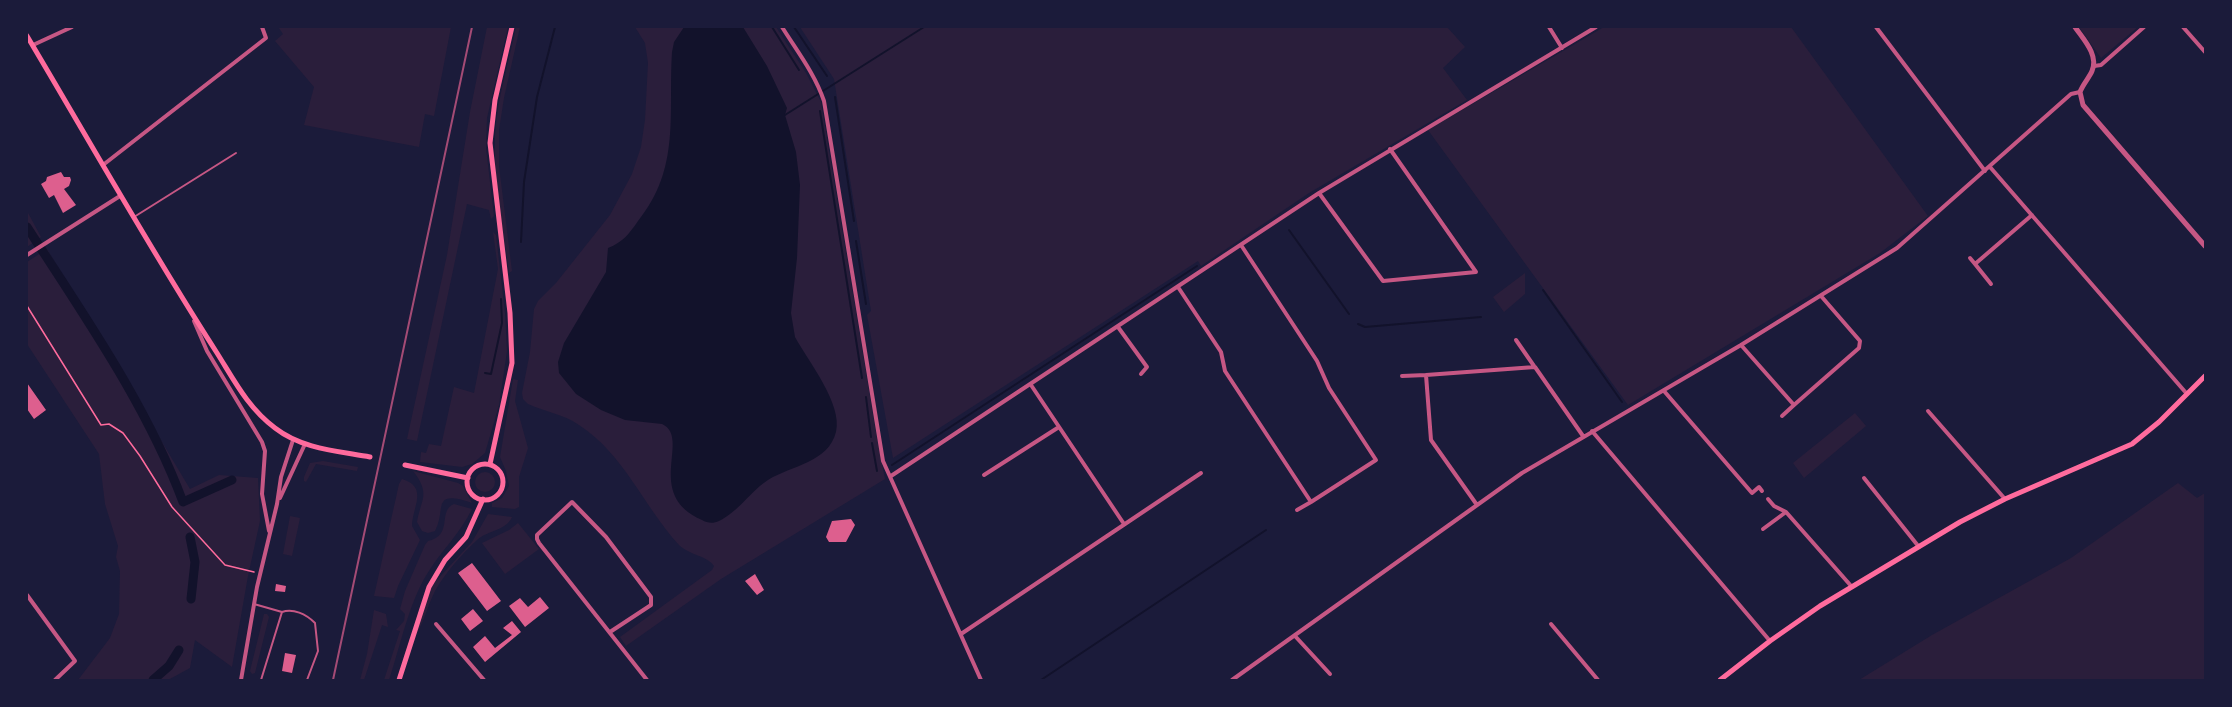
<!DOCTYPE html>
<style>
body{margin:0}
#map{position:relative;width:2232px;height:707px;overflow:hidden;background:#1b1b3a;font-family:Manrope,sans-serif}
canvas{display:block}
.frame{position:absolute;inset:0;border:28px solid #1b1b3a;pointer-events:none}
</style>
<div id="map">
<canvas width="2232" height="707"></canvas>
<div class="frame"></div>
</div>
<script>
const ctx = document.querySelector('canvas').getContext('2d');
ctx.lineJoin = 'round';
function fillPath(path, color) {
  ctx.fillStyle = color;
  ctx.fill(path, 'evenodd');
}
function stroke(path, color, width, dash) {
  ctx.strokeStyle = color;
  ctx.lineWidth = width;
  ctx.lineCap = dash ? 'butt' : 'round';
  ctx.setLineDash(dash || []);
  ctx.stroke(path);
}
const green = new Path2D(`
 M281,27H451L434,116L425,114L419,147L304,125L314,87L275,41L283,34L279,28Z
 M487,27H508L487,118L486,148L494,216L491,219L489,210L467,204L417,441L407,439L447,255L470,112Z
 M516,27H520L504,98L499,130V166L512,271L509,273C503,228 493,181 495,135C497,99 509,62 516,27Z
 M635,27H776L806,73L821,102L877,439L885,479L721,579L626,646L620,637L712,570L714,566C708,556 689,555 679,545C644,507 624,454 579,425C564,414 545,412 528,404L523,399L522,393L530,352L534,309L538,301L556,283L610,215L632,174L641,147L645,120L648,63L645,43Z
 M800,27H1447L1465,47L1443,68L1467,100L1309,193L1201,266L1198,261L893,458L867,315L871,311L834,79Z
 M1604,27H1791L1928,216L1880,253L1628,405L1428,130Z
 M2079,27H2138L2101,58Z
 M27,211L41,237L27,247Z
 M493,232L496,235L505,313L507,351L499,405L485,453L472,464L462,467L420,462L421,452L426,453L429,444L441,446L454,387L474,393L498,269Z
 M47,249L190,489L219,475L258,478L260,521L248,576L232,667L195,640L190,668L168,680H78L110,638L119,614L120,571L116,557L118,546L105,504L99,454L27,344V262Z
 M1525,273V294L1504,312L1493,297Z
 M513,379L518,380L515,401L528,448L519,477V507L515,509L492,507V503L502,498L509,486L506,471L500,457Z
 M1855,413L1866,426L1804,478L1793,463Z
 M323,461L358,467L357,471L316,464L306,482L304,481V477L310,463Z
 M413,471L458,483L463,486L472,503C430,489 447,509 435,531L428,533L422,531L417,522C421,499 431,494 413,471Z
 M475 482a10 10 0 1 1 20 0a10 10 0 1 1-20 0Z
 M402,479C429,487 412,508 412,526L420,540L398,586L394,598L374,596L399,484Z
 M2178,483L2197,498L2205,493V680H1859L1932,635L2071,558Z
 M454,504L472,509C460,534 440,552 427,574C409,603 400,647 389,680H384L400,631L396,630L404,621L405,614L400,609L405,591L425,545L428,541C454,535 437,511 454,504Z
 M488,514L512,517C506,531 488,530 477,540C462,554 445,573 435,591C427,607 424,623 414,638L430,590L436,581L472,542Z
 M290,516L300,518L292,556L283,554Z
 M518,523L539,549L505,574L482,543L509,530Z
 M374,610L386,614L388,627L382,625L364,680H360L367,654Z
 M264,614H267L269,617L255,673L252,674L250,671Z`);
const water = new Path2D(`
 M684,27H743L767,66L787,108L785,115L796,152L800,185L797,258L791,313L795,337C808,361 843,404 836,432C828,463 792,465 768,480C751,491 738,512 719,521C713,524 707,523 702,520C643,494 692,438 662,424L625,420L601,410L576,394L559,373L558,362L564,343L606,272L608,248C623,242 629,234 638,221C681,168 668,114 672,52L674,42Z`);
const stream = new Path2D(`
 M772,27L799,70
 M794,27L827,76
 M835,97L854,221
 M820,111L862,378
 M785,115L924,27
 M1289,230L1349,314
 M856,241L866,304
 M521,242L524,182L537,97L555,27
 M1543,290L1622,402
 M1358,324L1365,327L1481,317
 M485,373L491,374L502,323L501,299
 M866,397L871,437
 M872,443L877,471
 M892,465L1197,266
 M1041,680L1266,530`);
const canal = new Path2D(`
 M27,227C83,314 147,405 183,502L232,480
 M190,537L195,562L191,599
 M153,680L169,666L179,650`);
const building = new Path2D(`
 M61,172L64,177H70L71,180L69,186L64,189L76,205L63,213L54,195L49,198L41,184L46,181L47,177Z
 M27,383L46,410L34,419L27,409Z
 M851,519L855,525L846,542H829L826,537L832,521Z
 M472,563L501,601L487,611L458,573Z
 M755,574L764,590L757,595L745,581Z
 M276,584L286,586L285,592L275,591Z
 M540,597L549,608L525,627L509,606L520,598L528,607Z
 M473,609L483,621L470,631L461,619Z
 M512,621L521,632L485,662L473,647L485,636L495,648L512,635L503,628Z
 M285,653L296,655L292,673L282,671Z`);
const path = new Path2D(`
 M27,306L101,425L109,424L123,433L140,456L172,507L225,565L254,572`);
const service = new Path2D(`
 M134,217L236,153
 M254,604L282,612C293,608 306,614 315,623L318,651L307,680
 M261,680L282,612`);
const minor = new Path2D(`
 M782,27C797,51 815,74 824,101L883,461L981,680
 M1549,27L1562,48
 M1876,27L1985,171
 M2183,27L2205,52
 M33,45L72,27
 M2094,66L2101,65L2144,27
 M103,165L266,38L262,27
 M1990,167L2187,394
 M1319,193L1383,281L1476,272L1390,149
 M27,255L120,196
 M1970,258L1975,264L2032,215
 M1975,264L1991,284
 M1178,287L1221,352L1225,371L1311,502L1376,460L1329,388L1317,361L1241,245
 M194,321L207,351L262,442L265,451L262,494L269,531
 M1118,327L1147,367L1141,374
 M1516,340L1534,366
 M1741,345L1794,405L1859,348L1860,341L1821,296
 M1402,376L1426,375
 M1031,385L1124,524
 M1664,391L1752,493L1759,487L1762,491
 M1928,411L2005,499
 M1782,416L1794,405
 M1592,431L1770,641
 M984,475L1059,427
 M891,476L1319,193L1596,27
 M1864,478L1919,547
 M280,498L305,444
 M1768,499L1774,506L1786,512L1852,587
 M1477,505L1431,440L1426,375L1535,367L1583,436
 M1297,510L1311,502
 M1763,529L1786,512
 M27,595L75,661L55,680
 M436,624L484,680
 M1551,624L1598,680
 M610,632L648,607L651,605V597L606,537L572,502L537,535V539L539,543L647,680
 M961,634L1201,473
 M1295,636L1330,674
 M241,680L257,587L277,504L281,477L293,440
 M1232,680L1522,473L1741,345L1897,248L2071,94L2080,92`);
const tertiary = new Path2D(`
 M2075,27C2083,39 2099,55 2092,71C2089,78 2083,84 2080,92L2083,105L2205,246`);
const secondary = new Path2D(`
 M27,36C90,142 150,249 217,353C234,380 248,408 275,428C302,449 337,451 370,457
 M490,464L512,363L510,313L490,143L495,100L512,27
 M467 482a18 18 0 1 1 36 0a18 18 0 1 1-36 0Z
 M405,465L468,478
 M399,680L429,587L445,560L466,537L483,499
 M1720,680L1770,641L1820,606L1960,522L2005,499L2132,444L2159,422L2205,376`);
const rail = new Path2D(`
 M333,680L472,27`);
fillPath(green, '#2a1e3b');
fillPath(water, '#12122b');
stroke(stream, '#12122b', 2);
stroke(canal, '#12122b', 9);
fillPath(building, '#dd5f8e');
stroke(path, '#ff6b9d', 1.5);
stroke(service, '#c65784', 2);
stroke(minor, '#c65784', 4);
stroke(tertiary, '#c65784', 5);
stroke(secondary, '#ff6b9d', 5);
stroke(rail, '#a44b75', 2);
</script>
